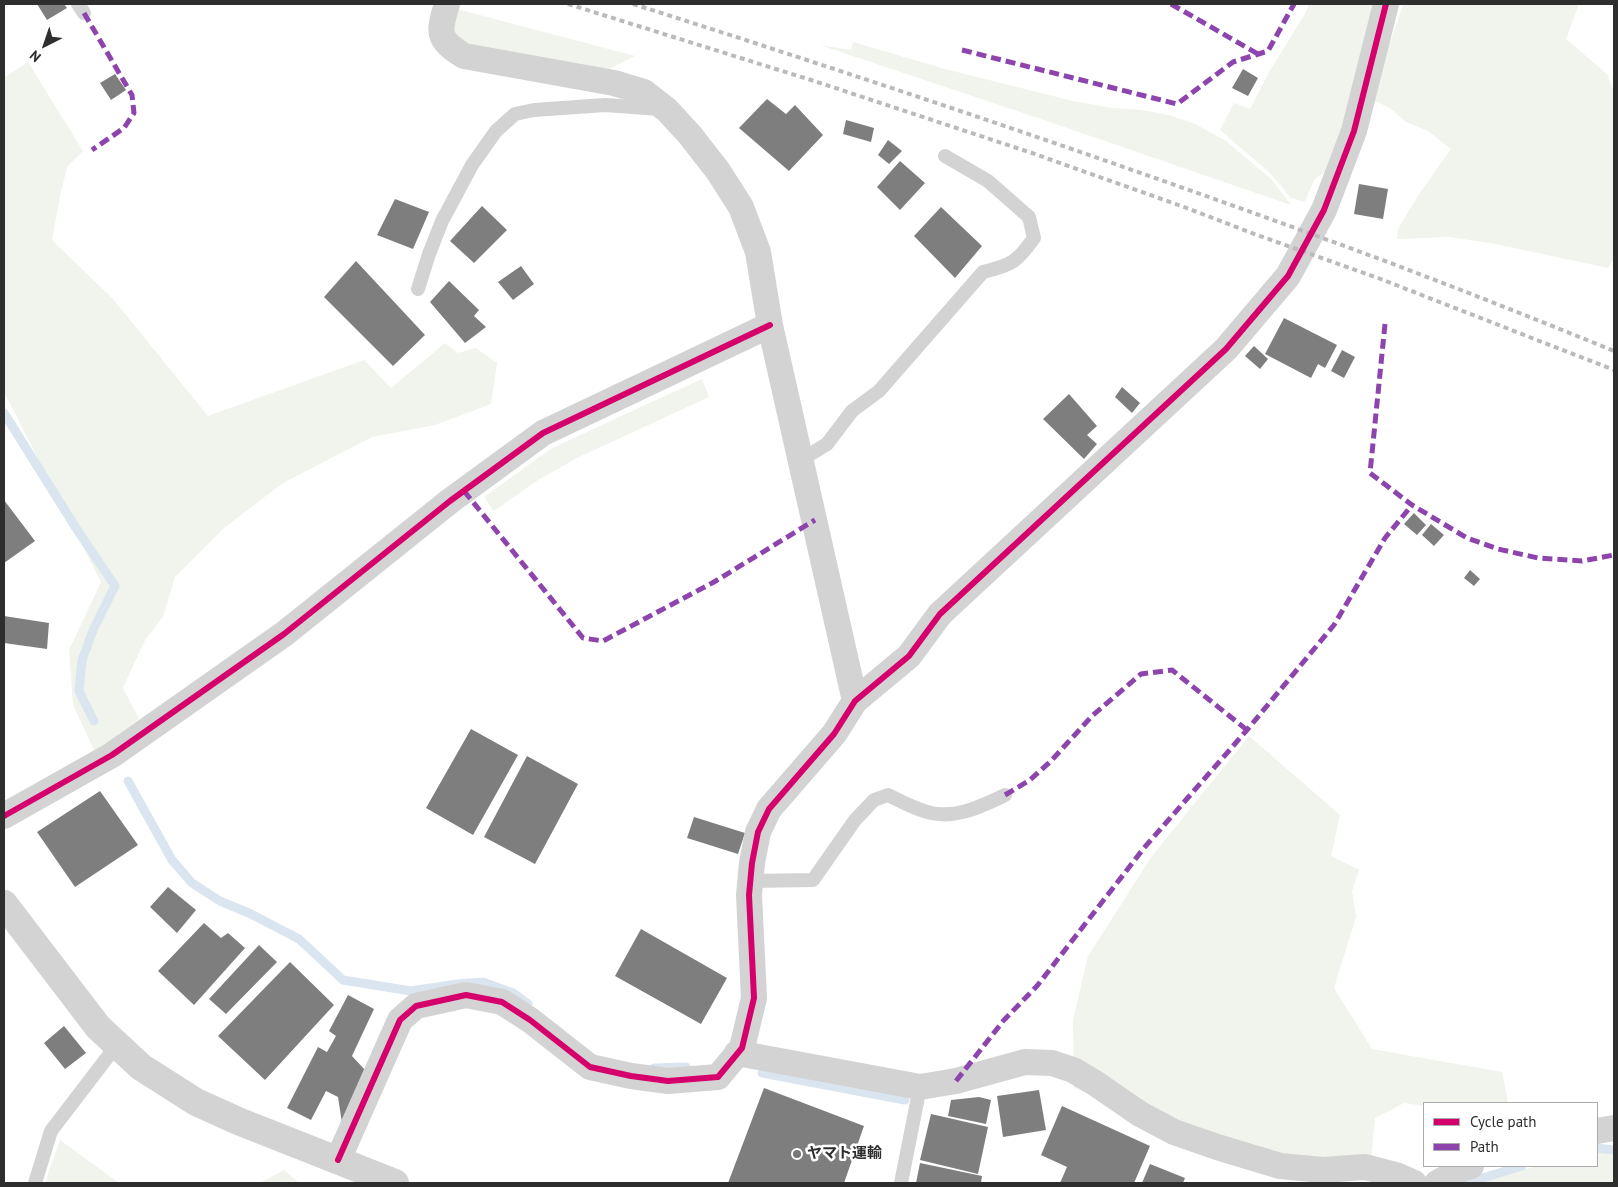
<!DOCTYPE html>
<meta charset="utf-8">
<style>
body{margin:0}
#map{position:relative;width:1618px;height:1187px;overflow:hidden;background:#fff;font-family:"PT Sans",sans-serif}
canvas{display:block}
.frame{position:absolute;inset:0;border:5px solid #2e2e2e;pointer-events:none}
.legend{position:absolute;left:1423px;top:1102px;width:175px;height:65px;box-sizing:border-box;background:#fff;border:1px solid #ababab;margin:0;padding:6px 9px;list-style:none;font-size:15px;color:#2e2e2e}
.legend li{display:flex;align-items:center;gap:10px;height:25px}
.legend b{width:25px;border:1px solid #ababab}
.north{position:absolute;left:20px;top:20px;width:50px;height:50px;-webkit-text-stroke:4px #fff;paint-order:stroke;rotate:221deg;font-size:14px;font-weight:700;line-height:20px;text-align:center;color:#2e2e2e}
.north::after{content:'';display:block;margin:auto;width:18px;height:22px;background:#2e2e2e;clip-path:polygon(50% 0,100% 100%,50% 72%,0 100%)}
</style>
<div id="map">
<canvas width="1618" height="1187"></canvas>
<div class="frame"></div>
<ul class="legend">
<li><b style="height:6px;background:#d6006c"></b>Cycle path</li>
<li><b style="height:6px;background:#8e44ad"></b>Path</li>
</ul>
<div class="north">N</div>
</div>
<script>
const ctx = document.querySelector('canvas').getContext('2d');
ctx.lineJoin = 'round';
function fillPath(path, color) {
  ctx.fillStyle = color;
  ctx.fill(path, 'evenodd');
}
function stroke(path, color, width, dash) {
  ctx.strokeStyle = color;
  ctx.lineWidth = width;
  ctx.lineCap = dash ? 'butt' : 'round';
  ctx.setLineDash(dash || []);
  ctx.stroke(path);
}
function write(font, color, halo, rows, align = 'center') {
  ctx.font = font + ' "PT Sans","Noto Sans JP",sans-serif';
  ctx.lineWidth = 5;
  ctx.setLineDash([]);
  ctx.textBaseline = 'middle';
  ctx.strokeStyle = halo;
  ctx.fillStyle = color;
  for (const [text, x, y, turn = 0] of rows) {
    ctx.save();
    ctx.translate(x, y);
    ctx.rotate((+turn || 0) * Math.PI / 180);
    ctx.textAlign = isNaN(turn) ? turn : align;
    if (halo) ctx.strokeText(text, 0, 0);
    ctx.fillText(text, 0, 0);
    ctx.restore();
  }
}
const green = new Path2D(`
 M1309,4H1376L1331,167L1314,180L1305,202L1291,198L1270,173L1220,130L1234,103L1250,109L1269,72L1305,14Z
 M1403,4H1579L1566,39L1608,75L1612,88L1614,90V258L1608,268L1496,244L1449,237L1397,239L1398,229L1419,194L1451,149L1428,131L1406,122L1390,108L1369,98L1397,23Z
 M449,7L635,56L601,73L461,45L444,26Z
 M853,42L945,69L1073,101L1113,108L1141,110L1169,115L1195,124L1226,141L1272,180L1291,205L1044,120L820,45L851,50Z
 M28,62L83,151L67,167L60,196L52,240L113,299L208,416L364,360L391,388L445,343L458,353L476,348L497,363L491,404L435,425L372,437L283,483L224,528L175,577L163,617L145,640L123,688L139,719L95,752L73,705L69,650L101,582L4,392V78Z
 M702,379L709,397L577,458L538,480L494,511L484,497L552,448Z
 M1249,736L1340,815L1331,856L1359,870L1352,891L1356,917L1334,988L1372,1049L1502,1072L1508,1102L1504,1103H1424V1106L1404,1103L1375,1118L1371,1161L1324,1166L1178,1126L1074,1088L1073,1020L1088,956L1152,856Z
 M60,1140L119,1183H45Z
 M1614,1149V1183H1480L1536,1166H1597V1153L1608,1152Z
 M284,1170L299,1183H260Z`);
const stream = new Path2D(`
 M4,413L76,528L115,586L94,628L82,660L79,691L94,721
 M128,781L172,860L192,883L220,901L251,914L299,939L343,980L411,991L457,984L483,982L513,993L528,1004
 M654,1068L686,1067
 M762,1073L905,1100
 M1597,1148L1614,1150
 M1466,1183L1522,1166`);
const building = new Path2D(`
 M37,4H64L67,8L47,20Z
 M1243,69L1258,78L1248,96L1232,88Z
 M115,74L126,90L111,100L100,83Z
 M767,99L786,114L795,105L823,135L789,171L739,128Z
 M846,120L874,128L871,142L843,134Z
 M888,140L902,151L889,164L878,155Z
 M900,161L925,183L900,210L877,187Z
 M1359,184L1388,189L1383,219L1354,214Z
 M395,199L429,212L413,249L377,235Z
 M482,206L507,230L474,263L450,241Z
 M941,207L982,246L955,278L914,236Z
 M356,261L425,335L393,366L324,297Z
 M521,266L534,284L513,300L498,282Z
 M449,281L479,310L474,316L486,327L465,343L430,302Z
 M1284,318L1337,345L1325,368L1318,364L1311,378L1265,354Z
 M1254,346L1268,359L1260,369L1245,356Z
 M1342,350L1355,357L1344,378L1331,371Z
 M1122,387L1140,403L1132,413L1115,397Z
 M1069,394L1097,426L1087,435L1097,444L1084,459L1043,419Z
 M4,500L35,541L4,563Z
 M1414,513L1426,525L1417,535L1404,524Z
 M1431,524L1444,535L1434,546L1422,535Z
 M1470,570L1480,579L1474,586L1464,578Z
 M4,616L49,623L47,649L4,643Z
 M471,729L518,755L473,835L426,808Z
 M527,756L578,784L535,864L484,837Z
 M100,791L138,845L75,887L37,832Z
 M694,817L745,833L738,854L687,838Z
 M168,887L196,910L177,933L150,907Z
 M204,923L221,938L228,933L245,948L194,1005L158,971Z
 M641,929L727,978L701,1024L615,976Z
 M259,945L277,962L226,1014L209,999Z
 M290,962L334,1005L265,1080L218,1036Z
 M348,995L374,1009L352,1056L365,1070L342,1123L338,1097L326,1091L311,1120L287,1108L318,1047L327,1052L336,1036L329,1031Z
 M64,1026L86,1053L65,1069L44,1043Z
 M764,1088L864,1126L844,1183H728Z
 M1039,1090L1046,1130L1003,1137L997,1096Z
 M979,1097L991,1100L986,1124L948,1116L951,1100Z
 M1062,1106L1150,1146L1134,1183H1060L1067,1167L1041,1155Z
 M931,1114L988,1127L978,1174L920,1160Z
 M920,1163L982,1176L981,1183H916Z
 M1150,1164L1185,1178L1183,1183H1142Z`);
const service = new Path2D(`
 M78,4L84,13
 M418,289L429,254L442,221L472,165L496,131L515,114L534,110L605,105L660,109
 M801,460L827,444L852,411L879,391L983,272C1012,265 1017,262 1034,238L1029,217L988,181L945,156
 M750,881L813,880L855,820L874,800L888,795C900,801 911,807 924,811C952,821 980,807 1005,795
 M35,1183L51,1131L116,1046
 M901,1183L920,1087`);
const minor = new Path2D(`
 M447,4C438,33 437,39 464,56L614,83L644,92L667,110L690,135L718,171L741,207L758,252L770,325L855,701
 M4,816L112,755L284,634L450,501L543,433L770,325
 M737,1053L920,1087L956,1081L1025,1062L1052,1063L1073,1070L1095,1083L1140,1114L1174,1132L1217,1147L1280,1166L1323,1170L1365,1167L1396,1175L1414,1183
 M1597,1131L1614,1128
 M338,1160L400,1020L416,1006L466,995L502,1002L530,1020L590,1067L631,1076L668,1081L718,1077L742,1048L754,998L749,895L752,863L758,832L769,809L834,734L855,701L909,656L940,614L1226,349L1288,276L1324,210L1354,131L1386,4
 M1437,1183L1462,1169L1471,1166`);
const tertiary = new Path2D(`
 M4,904L98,1027L141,1067L196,1102L238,1121L395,1183`);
const rail = new Path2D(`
 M568,4L811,80L1032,153L1184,207L1257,235L1378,278L1614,370
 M633,4C885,84 1137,169 1385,261C1462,290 1538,320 1614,351`);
const quiet = new Path2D(`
 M1171,4L1258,54
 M84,13L132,95L134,113L124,128L92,150
 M962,50L1177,104L1233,62L1268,51L1294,4
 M1385,324L1370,473L1412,505L1467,538L1498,549L1538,558L1582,561L1614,555
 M464,491L583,638L603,641L714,582L815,520
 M1005,795L1030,780L1051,761L1092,716L1141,674L1172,670L1247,730
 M956,1081L1004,1020L1037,986L1144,848L1247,730L1334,625L1385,538L1412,505`);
const cycleway = new Path2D(`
 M4,816L112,755L284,634L450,501L543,433L770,325
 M338,1160L400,1020L416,1006L466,995L502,1002L530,1020L590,1067L631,1076L668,1081L718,1077L742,1048L754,998L749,895L752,863L758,832L769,809L834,734L855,701L909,656L940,614L1226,349L1288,276L1324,210L1354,131L1386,4`);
const markers = [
 [797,1154,5,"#777"]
];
const poiNames = [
 ["ヤマト運輸",807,1154]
];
fillPath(green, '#f0f4ec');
stroke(stream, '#dae5f0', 9);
fillPath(building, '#7e7e7e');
stroke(service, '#d3d3d3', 14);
stroke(minor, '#d3d3d3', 26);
stroke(tertiary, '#d3d3d3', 28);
stroke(rail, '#bababa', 4, [5, 4]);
stroke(quiet, '#8e44ad', 5, [10, 5]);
stroke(cycleway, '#d6006c', 6);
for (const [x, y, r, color] of markers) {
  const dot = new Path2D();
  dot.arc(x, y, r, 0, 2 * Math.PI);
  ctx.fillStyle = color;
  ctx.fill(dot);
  stroke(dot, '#fff', 2);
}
write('bold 15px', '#2e2e2e', '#fff', poiNames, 'left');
</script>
